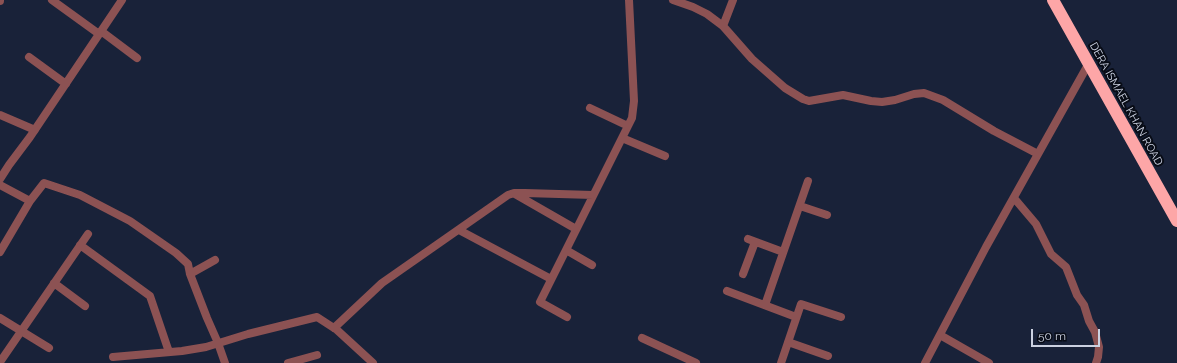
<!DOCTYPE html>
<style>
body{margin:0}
#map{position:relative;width:1177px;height:363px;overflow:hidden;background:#192239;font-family:Raleway,sans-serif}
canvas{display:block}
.scale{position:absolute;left:1031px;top:329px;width:69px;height:18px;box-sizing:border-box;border:2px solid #cbd1e1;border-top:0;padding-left:5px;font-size:12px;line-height:14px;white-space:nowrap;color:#cbd1e1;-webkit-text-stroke:3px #080c16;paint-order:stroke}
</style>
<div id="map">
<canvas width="1177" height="363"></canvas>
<div class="scale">50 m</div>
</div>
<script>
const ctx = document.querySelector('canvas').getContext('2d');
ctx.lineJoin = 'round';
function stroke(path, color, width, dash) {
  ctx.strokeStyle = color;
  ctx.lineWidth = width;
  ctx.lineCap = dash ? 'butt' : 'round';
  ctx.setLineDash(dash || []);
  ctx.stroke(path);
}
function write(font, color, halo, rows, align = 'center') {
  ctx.font = font + ' Raleway,sans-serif';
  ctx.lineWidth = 4;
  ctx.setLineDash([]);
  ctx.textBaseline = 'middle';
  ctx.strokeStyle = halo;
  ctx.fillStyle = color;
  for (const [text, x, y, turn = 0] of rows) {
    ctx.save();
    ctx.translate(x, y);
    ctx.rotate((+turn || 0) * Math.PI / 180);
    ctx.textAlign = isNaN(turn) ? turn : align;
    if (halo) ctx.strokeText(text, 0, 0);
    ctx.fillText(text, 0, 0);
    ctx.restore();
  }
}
const street = new Path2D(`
 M52,0L99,34
 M673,0L693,7L707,14L723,26L752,59L785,88L803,99L809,101L843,95L871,101L882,102L895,100L914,94L924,93L943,100L994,131L1038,154
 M0,1V0
 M723,26L733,0
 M101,31L137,58
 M29,57L66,84
 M590,108L628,126
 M0,115L35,130
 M622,138L665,156
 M0,179L9,165L30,137L122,0
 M0,185L30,201
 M515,194L576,229
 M1014,198L1036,224L1051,254L1066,267L1077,295L1084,305L1089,321L1095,332L1099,347L1098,357L1096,363
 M800,206L827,215
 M459,230L551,279
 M748,239L783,252
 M80,245L150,296L169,352
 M566,250L592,265
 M0,252L30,201L44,183L80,195L130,221L176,253L188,264L190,274L207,318L218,343L225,363
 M190,274L215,260
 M743,274L755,242
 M54,283L85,306
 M727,291L796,317
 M765,305L808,181
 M567,317L540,302L632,118L634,101L629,0
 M0,318L49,348
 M334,328L382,283L508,195L514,193H525L593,195
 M940,335L989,363
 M642,338L696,363
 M788,342L828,356
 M113,357L182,351L206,347L248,334L317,317L337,330L373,363
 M0,362L88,234
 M288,363L317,355
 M781,363L801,304L841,317
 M925,363L986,247L1089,63`);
const highway = new Path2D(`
 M1053,0L1177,221`);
const streetNames = [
 ["DERA ISMAEL KHAN ROAD",1126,104,61]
];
stroke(street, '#8c5253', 8);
stroke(highway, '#fda6a7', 12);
write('11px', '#cbd1e1', '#080c16', streetNames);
</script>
